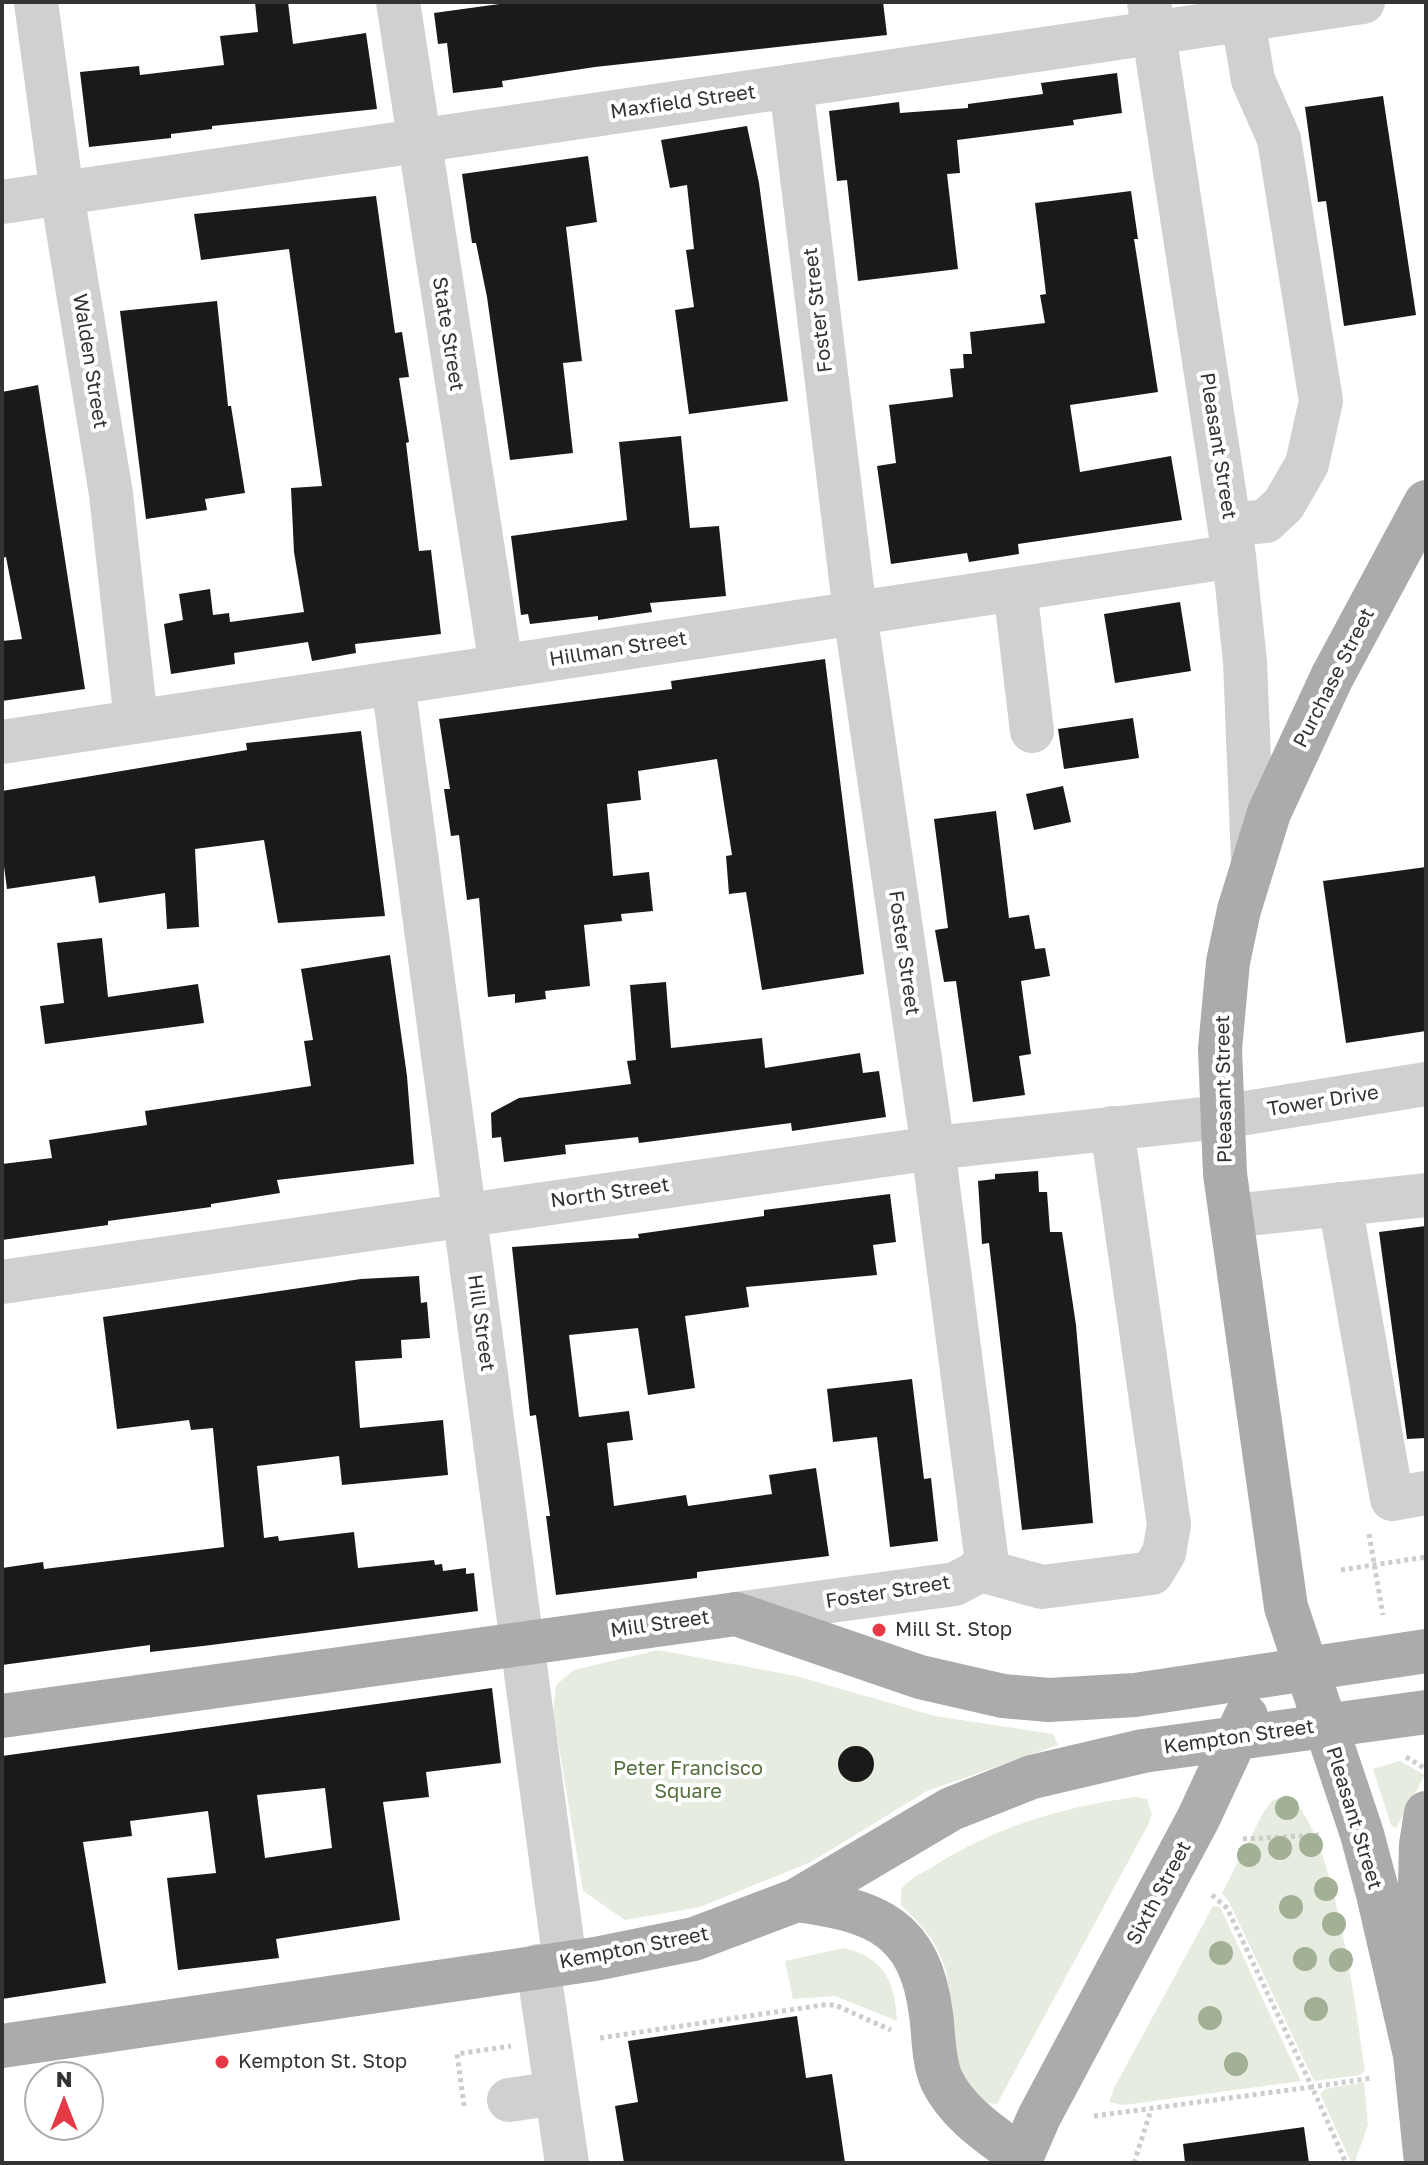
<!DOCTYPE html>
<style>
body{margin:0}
#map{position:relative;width:1428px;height:2165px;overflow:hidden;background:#fff;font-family:"Golos Text",sans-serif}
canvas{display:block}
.frame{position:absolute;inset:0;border:4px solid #333;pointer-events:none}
.north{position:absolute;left:24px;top:2061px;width:80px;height:80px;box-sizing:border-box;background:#fff;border:2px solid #adadad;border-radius:50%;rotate:0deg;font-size:22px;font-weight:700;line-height:32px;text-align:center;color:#333}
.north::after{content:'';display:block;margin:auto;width:28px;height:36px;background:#e63946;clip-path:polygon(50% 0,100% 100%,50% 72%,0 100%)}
</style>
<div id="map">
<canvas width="1428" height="2165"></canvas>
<div class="frame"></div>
<div class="north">N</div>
</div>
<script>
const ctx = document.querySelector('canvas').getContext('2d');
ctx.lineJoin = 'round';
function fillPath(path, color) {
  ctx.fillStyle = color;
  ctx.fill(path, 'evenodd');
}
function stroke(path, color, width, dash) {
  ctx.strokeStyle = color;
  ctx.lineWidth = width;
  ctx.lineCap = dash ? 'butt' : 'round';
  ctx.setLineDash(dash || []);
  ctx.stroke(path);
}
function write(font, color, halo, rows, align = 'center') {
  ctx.font = font + ' "Golos Text",sans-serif';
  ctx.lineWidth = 8;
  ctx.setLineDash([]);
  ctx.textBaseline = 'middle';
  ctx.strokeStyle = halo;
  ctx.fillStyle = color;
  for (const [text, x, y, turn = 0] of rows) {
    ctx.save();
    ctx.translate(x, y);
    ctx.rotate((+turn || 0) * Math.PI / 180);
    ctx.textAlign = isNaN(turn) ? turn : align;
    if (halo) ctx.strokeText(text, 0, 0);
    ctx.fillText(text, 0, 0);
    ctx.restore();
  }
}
const green = new Path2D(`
 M658,1650L796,1676L935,1716L1053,1734L1058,1745L927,1791L811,1862L700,1907L625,1920L583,1891L553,1712L556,1685L574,1670Z
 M1400,1761L1425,1775L1396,1828L1391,1825L1373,1769Z
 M1285,1795C1333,1816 1357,2018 1365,2070L1361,2075L1314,2081L1229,1902L1222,1893L1263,1813L1272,1801Z
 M1136,1797L1147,1799L1152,1814L1148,1825L997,2104C940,2103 957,2000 944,1965C936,1939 919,1923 901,1905V1890C907,1880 920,1874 931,1868C994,1827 1062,1807 1136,1797Z
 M1213,1906L1220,1907L1301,2081L1124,2105L1109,2102L1114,2088Z
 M844,1948C885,1958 895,1982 897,2021L835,1996L793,1999L785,1961Z
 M1364,2082L1368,2125L1355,2161L1351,2162L1320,2094L1325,2089Z`);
const building = new Path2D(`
 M255,2H288L293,44L366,33L377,109L212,126V129L171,134V138L89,147L80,72L139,66L140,75L224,65L220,36L258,32Z
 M514,2H883L887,35L595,67L502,81L503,87L453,93L447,43L438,44L434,13Z
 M1117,73L1122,113L1073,120L1074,125L957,140L960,173L947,174L958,269L858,281L847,180L837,181L829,111L899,102L900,113L968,108V104L1043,94L1041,83Z
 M1383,96L1416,315L1344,326L1326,201L1318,202L1305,107Z
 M747,126L759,183L788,401L689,414L675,310L694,307L686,250L694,249L687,185L670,188L661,140Z
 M588,156L597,222L566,227L582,361L563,363L573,453L510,460L487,297L476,243H472L462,174Z
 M1131,191L1138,239H1134L1158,392L1070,405L1080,472L1171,456L1182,520L1018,544L1019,554L969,562L967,553L891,564L877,466L896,463L889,405L953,397L950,369L964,368L963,354H972L970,332L1045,323L1040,295L1046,294L1035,203Z
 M376,196L395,333L402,332L409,377L399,378L409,442L406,443L419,551L431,550L441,634L355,644L356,653L312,661L308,642L234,653L235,664L171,674L164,624L183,620L179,594L210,589L213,615L229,613L230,622L304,612L294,552L291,488L322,486L289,249L201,260L194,214Z
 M217,301L228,406H231L245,493L205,499L207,510L146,519L120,311Z
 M38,385L85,689L2,701V641L22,639L6,557L2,558V392Z
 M681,436L690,528L719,526L726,596L650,603L652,612L598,620V616L530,624L528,614L521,615L511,536L627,520L619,442Z
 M1180,602L1191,671L1115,683L1104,614Z
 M825,659L864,974L762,990L746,892L729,894L726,856L732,855L717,759L638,771L641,800L607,804L613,876L649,872L653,911L621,914L622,921L584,925L590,986L545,991L546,999L515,1003V994L488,997L479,898L467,900L459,835L451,836L444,789H450L439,719L672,689L671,681Z
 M1133,718L1139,758L1064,769L1058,729Z
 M361,731L385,916L278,923L264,840L195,849L199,927L167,929L165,893L99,903L95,876L7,889L2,851V791L247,750L246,743Z
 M1063,786L1071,822L1034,830L1026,794Z
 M996,811L1009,918L1029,915L1035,949L1045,948L1050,976L1021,981L1031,1054L1019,1056L1025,1095L973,1102L956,981L944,982L935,930L948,928L934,819Z
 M1426,867V1031L1346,1043L1323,881Z
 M102,938L108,997L198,984L204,1023L45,1044L40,1006L64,1003L57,943Z
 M390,955L407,1076L414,1164L277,1180L280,1193L211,1204V1207L108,1221V1225L2,1240V1164L52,1158L49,1140L147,1125L145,1111L311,1086L304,1041L313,1040L301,969Z
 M666,982L671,1048L762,1038L765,1068L860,1053L863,1073L879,1071L886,1117L792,1131L791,1123L639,1143L638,1137L565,1145L566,1154L504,1162L501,1137L492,1138L491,1113L519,1098L631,1084L627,1061L636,1060L630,985Z
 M1038,1171L1039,1192H1047L1050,1232H1062L1076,1325L1093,1523L1022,1530L989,1243L982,1244L978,1181L995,1179V1174Z
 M890,1194L896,1242L873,1245L877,1275L746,1287L749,1307L685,1316L695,1388L648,1395L638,1328L569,1335L579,1417L629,1411L633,1440L607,1443L614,1506L686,1495L688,1506L772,1494L769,1475L816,1468L829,1556L697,1572V1578L556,1595L546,1516H550L536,1415L530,1416L512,1247L639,1238L638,1234L764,1216V1210Z
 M1426,1226V1438L1407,1439L1379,1232Z
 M419,1276L421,1303L427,1302L430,1338L401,1340L402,1358L355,1361L360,1428L443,1420L448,1475L342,1485L339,1456L257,1466L264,1538L278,1536L279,1541L354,1532L358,1568L434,1560L435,1565L442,1564L443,1571L466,1568V1574L474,1573L478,1611L203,1646L150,1652V1645L2,1665V1568L43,1562L44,1569L224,1547L213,1428L191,1430L189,1420L117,1429L103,1317L361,1279Z
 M912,1379L924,1479L931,1478L938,1541L890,1547L877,1437L833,1442L827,1389Z
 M492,1688L501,1763L426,1772L429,1797L383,1802L400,1920L276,1939L279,1958L178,1970L167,1878L216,1873L208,1811L130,1821L132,1836L83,1842L106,1983L2,1999V1756ZM325,1788L332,1848L265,1858L257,1795Z
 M838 1764a18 18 0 1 1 36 0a18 18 0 1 1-36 0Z
 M797,2016L806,2078L832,2074L845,2163H624L615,2106L638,2102L628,2041Z
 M1304,2127L1309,2163H1185L1183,2144Z`);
const path = new Path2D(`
 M1369,1534L1383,1615
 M1341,1570L1426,1557
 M1406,1757L1426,1769
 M1243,1839L1321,1835
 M1212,1895L1227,1908L1312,2087L1372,2078
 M600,2038L823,2005H835L891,2030
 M464,2106L457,2054L511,2046
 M1094,2116L1312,2087L1346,2163
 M1134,2163L1151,2110`);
const minor = new Path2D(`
 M36,2L62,194L111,494L136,721
 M398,2L501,666
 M1149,2L1234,556L1245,662L1253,859
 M2,202L1363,2
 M1230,525L1266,521L1284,504L1307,464L1321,401L1279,139L1253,80L1243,20
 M1015,589L1032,731
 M393,683L565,1963
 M2,742L1234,556
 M1340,1204L1392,1499L1426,1493
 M1231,1216L1426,1195
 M2,1282L933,1148L1221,1117L1426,1084
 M981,1570L1042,1587L1152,1573L1164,1553L1169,1525L1112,1128
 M736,1614L955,1584L981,1570L986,1555L933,1148L855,613L791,86
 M538,1966L567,2163
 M509,2100L556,2093`);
const major = new Path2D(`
 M1426,502L1332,677L1269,813L1239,910L1228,962L1220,1049L1225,1174L1286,1607L1362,1834L1378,1894L1415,2055L1426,2163
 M2,1716L736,1614L920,1677L1003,1696L1049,1700L1135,1695L1426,1651
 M797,1900C876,1911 920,1927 931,2014C934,2035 933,2062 942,2081C959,2115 992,2135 1021,2157
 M1417,2001L1421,1845L1426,1813
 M2,2046L595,1959L694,1939L797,1900L951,1809L1032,1777L1143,1751L1426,1712
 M1019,2163L1039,2117L1198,1819L1246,1716`);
const trees = [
 [1287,1808],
 [1311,1845],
 [1280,1848],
 [1249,1855],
 [1326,1889],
 [1291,1907],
 [1334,1924],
 [1221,1953],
 [1305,1959],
 [1341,1960],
 [1316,2009],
 [1210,2018],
 [1236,2064]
];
const markers = [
 [879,1630,8,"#e63946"],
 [222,2062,8,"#e63946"]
];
const streetNames = [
 ["Maxfield Street",683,102,-8],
 ["Foster Street",818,310,-97],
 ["State Street",448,334,81],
 ["Walden Street",90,361,81],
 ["Pleasant Street",1218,446,81],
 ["Hillman Street",618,649,-9],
 ["Purchase Street",1334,678,-63],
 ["Foster Street",904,953,82],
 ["Pleasant Street",1224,1089,-91],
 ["Tower Drive",1323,1101,-9],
 ["North Street",610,1193,-8],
 ["Hill Street",481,1323,82],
 ["Foster Street",888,1592,-9],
 ["Mill Street",660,1624,-8],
 ["Kempton Street",1239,1737,-8],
 ["Pleasant Street",1354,1818,73],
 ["Sixth Street",1159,1893,-62],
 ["Kempton Street",634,1948,-11]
];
const poiNames = [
 ["Mill St. Stop",895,1630],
 ["Kempton St. Stop",238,2062]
];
const parkNames = [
 ["Peter Francisco",688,1769],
 ["Square",688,1792]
];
fillPath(green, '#e6ecdf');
fillPath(building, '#1a1a1a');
stroke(path, '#cdcdcd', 5, [4, 4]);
stroke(minor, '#d0d0d0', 44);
stroke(major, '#ababab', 44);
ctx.fillStyle = '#a2b095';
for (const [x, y] of trees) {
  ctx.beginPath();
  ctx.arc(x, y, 12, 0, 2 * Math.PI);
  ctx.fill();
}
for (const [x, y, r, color] of markers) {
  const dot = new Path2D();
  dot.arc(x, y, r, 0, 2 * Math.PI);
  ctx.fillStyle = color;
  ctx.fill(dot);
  stroke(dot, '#fff', 3);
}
write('20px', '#333', '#fff', streetNames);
write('20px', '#333', '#fff', poiNames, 'left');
write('20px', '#56703f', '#fff', parkNames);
</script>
